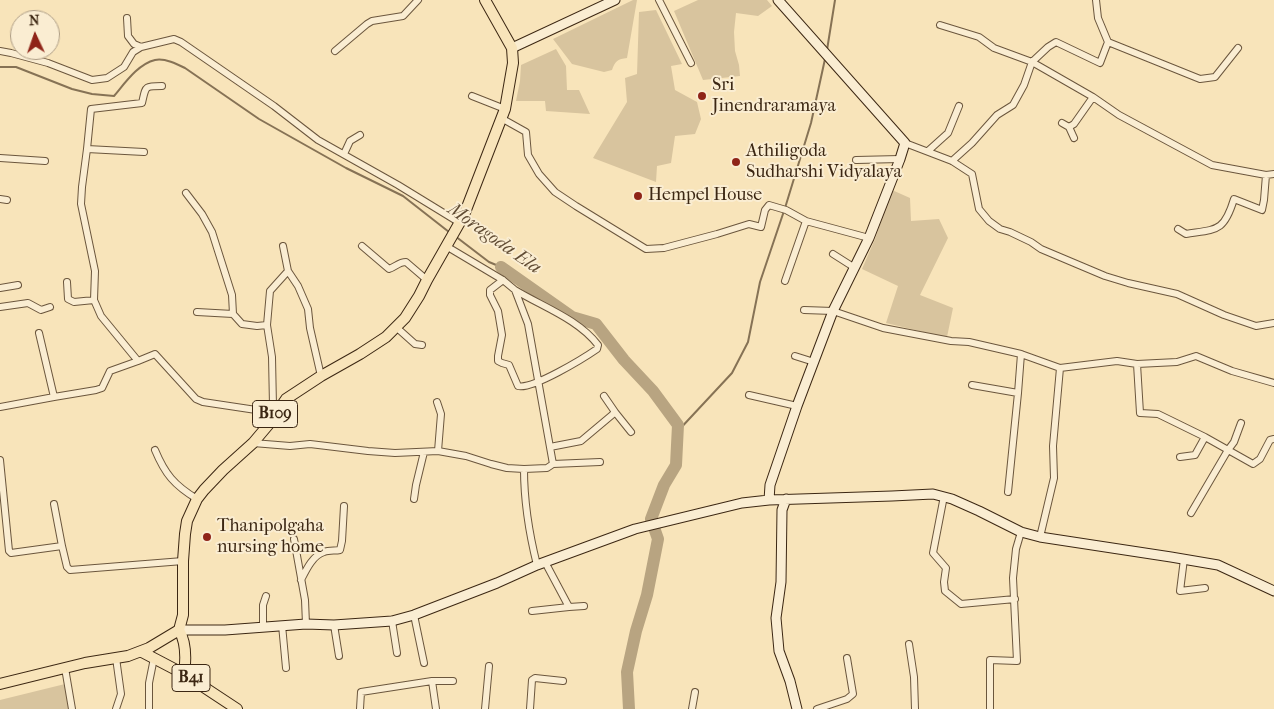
<!DOCTYPE html>
<style>
body{margin:0}
#map{position:relative;width:1274px;height:709px;overflow:hidden;background:#f8e4ba;font-family:"IM FELL French Canon",serif}
canvas{display:block}
.north{position:absolute;left:10px;top:10px;width:50px;height:50px;box-sizing:border-box;background:#faedd2;border:1px solid #ae9e86;border-radius:50%;rotate:357deg;font-size:14px;font-weight:700;line-height:20px;text-align:center;color:#3c2713}
.north::after{content:'';display:block;margin:auto;width:18px;height:22px;background:#8f2418;clip-path:polygon(50% 0,100% 100%,50% 72%,0 100%)}
</style>
<div id="map">
<canvas width="1274" height="709"></canvas>
<div class="north">N</div>
</div>
<script>
const ctx = document.querySelector('canvas').getContext('2d');
ctx.lineJoin = 'round';
function fillPath(path, color) {
  ctx.fillStyle = color;
  ctx.fill(path, 'evenodd');
}
function stroke(path, color, width, dash) {
  ctx.strokeStyle = color;
  ctx.lineWidth = width;
  ctx.lineCap = dash ? 'butt' : 'round';
  ctx.setLineDash(dash || []);
  ctx.stroke(path);
}
function write(font, color, halo, rows, align = 'center') {
  ctx.font = font + ' "IM FELL French Canon",serif';
  ctx.lineWidth = 4;
  ctx.setLineDash([]);
  ctx.textBaseline = 'middle';
  ctx.strokeStyle = halo;
  ctx.fillStyle = color;
  for (const [text, x, y, turn = 0] of rows) {
    ctx.save();
    ctx.translate(x, y);
    ctx.rotate((+turn || 0) * Math.PI / 180);
    ctx.textAlign = isNaN(turn) ? turn : align;
    if (halo) ctx.strokeText(text, 0, 0);
    ctx.fillText(text, 0, 0);
    ctx.restore();
  }
}
const green = new Path2D(`
 M633,0H637L627,58C618,59 615,61 612,70L604,72L572,64L553,39Z
 M698,0H767L772,6L758,16L736,13L734,32L735,51L739,65L740,76L703,80L674,11Z
 M656,10L682,64L671,66L675,90L697,102L701,119L695,134L675,136L671,163L657,166L656,182L593,158L627,102L625,78L637,74L639,12Z
 M556,49L566,66L567,90H579L590,114L546,111L545,101H516L520,81L521,65Z
 M892,190L910,198L911,221L939,219L948,238L920,295L953,308L947,337L940,336L886,323L898,286L862,269L875,239Z
 M65,684L69,709H0V700Z`);
const stream = new Path2D(`
 M827,50L835,0
 M0,67H16L72,89L92,94L114,96C125,83 138,64 155,60C165,58 177,64 185,68L259,119L346,168L403,196L449,232
 M455,236L489,262L501,267
 M677,432L732,373L748,342L760,282L785,208L811,123L825,59`);
const river = new Path2D(`
 M501,267L572,317L596,324L624,360L653,391L678,425L676,465L664,485L651,519L658,539L647,595L636,631L627,672L629,709`);
const street = new Path2D(`
 M659,0L691,63
 M1096,0L1098,18L1108,42L1200,79L1215,77L1238,48
 M127,18L128,36L134,44L141,47L174,39L181,42L274,106L318,140L398,185L460,223
 M940,25L979,37L994,48L1032,62L1093,97L1119,115L1212,165L1266,175L1274,174
 M0,51L11,53L48,63L92,80L107,78L124,67L133,52L141,47
 M335,51L367,24L372,21L403,16L418,0
 M472,96L505,109
 M501,118L526,132L528,155L539,174L555,192L576,206L646,249L664,248L717,234L749,224L761,227L765,210L769,205L786,210L806,221L869,238
 M1062,123L1069,127L1074,124L1093,97
 M1069,127L1074,138
 M905,143L952,161L972,174L979,209L989,221L1000,229L1010,232L1031,242L1041,249L1105,276L1128,283L1177,294L1224,315L1256,326L1274,323
 M87,149L91,109L142,103C146,86 144,86 162,86
 M928,151L948,133L959,106
 M144,152L87,149L82,187L81,204L95,271L94,300L101,316L138,361L155,354L196,399L203,402L276,413
 M344,154L350,141L360,135
 M0,158L45,161
 M856,160L900,159
 M952,161L972,143L997,115L1013,105L1024,85L1032,62L1048,47L1056,42L1100,63L1108,42
 M186,193L202,214L212,232L232,295L233,314L242,324L257,326L267,325
 M0,199L7,200
 M1178,229L1186,234C1217,229 1224,232 1234,199L1262,210L1264,200L1266,175
 M362,246L389,269C395,267 399,262 406,262L427,280
 M446,246L503,280L515,290L528,324L553,464L547,468L524,469C524,502 529,533 537,565
 M833,254L855,268
 M288,271L298,286L308,309L310,328L321,376
 M503,280L490,290V295L498,311L502,335L498,356V361L502,363L509,365L518,386C532,390 584,358 597,349L598,345C578,319 543,307 515,290
 M785,281L806,221
 M67,282L68,299L74,302L94,300
 M0,288L18,285
 M0,307L28,303L41,310L50,307
 M804,310L833,311L883,328L951,341L969,342L1021,354L1060,368L1117,361L1137,364L1177,362L1196,356L1232,371L1274,383
 M197,312L233,314
 M396,327L415,344L422,345
 M795,356L814,362
 M1137,364L1140,413L1158,414L1205,437L1253,464L1260,459L1270,440L1274,439
 M972,385L1018,393
 M749,395L797,406
 M54,397L96,390L102,388L110,371L138,361
 M437,402L441,414L438,451
 M0,407L54,397L39,333
 M615,412L631,432
 M276,413L273,406L272,357L267,325L270,291L288,271L283,246
 M253,443L290,446L310,444L368,451L395,453L438,451L466,456L491,464L507,468L524,469
 M550,447L581,441L612,415L615,412L604,396
 M155,450C165,474 174,485 197,499
 M1180,457L1195,455L1205,437
 M0,460L9,551L11,553L62,546L67,567L70,570L183,561
 M553,464L600,462
 M1008,492L1018,393L1021,354
 M944,496L933,553L946,568L944,582L945,591L961,604L1015,599
 M414,499L416,485L424,452
 M54,504L62,546
 M1191,513L1228,450L1234,442L1241,423
 M1040,537L1054,478L1053,446L1060,368
 M294,539L305,600L306,624
 M1184,559L1180,591L1205,588
 M301,580C306,570 313,555 324,552C329,550 335,551 340,550L342,541L344,506
 M569,607L584,606
 M532,611L569,607L545,562
 M414,615L424,663
 M392,621L397,653
 M282,625L286,668
 M334,625L339,656
 M263,627V605L266,596
 M909,644L914,677L915,709
 M116,658L121,694L116,709
 M65,668L72,709
 M432,681L436,709
 M149,709V683L154,658
 M360,709L361,692L432,681H453
 M485,709L489,666
 M530,709L532,680L535,678L563,681
 M692,709L695,692
 M817,709L847,699L853,694L847,658
 M990,709V660L1017,661L1013,578L1016,549L1021,532`);
const secondary = new Path2D(`
 M512,48L615,0
 M786,499L782,510L781,582L776,618L779,651L790,681L797,709
 M769,500L770,485L797,406L833,311L869,238L900,159L905,143L778,0
 M179,630H225L306,624L334,625L392,621L414,615L497,583L537,565L635,529L742,503L769,500L892,496L933,494L952,499L979,511L1021,532L1040,537L1171,557L1218,565L1274,591`);
const primary = new Path2D(`
 M179,630C186,642 186,660 184,674
 M142,652L184,674L237,709
 M0,684L85,663L128,656L149,648L179,630L183,615V561L185,534L187,521L197,499L204,490L223,470L253,443L269,424L286,399L321,376L360,354L386,337L405,318L419,296L427,280L464,215L505,109L513,63L512,48L485,0`);
const markers = [
 [702,96,5,"#8f2418"],
 [736,162,5,"#8f2418"],
 [638,196,5,"#8f2418"],
 [207,537,5,"#8f2418"]
];
const shields = [
 [275,414,45],
 [191,678,38]
];
const shieldNames = [
 ["B109",275,414],
 ["B41",191,678]
];
const poiNames = [
 ["Sri",712,86],
 ["Jinendraramaya",712,107],
 ["Athiligoda",746,152],
 ["Sudharshi Vidyalaya",746,173],
 ["Hempel House",648,196],
 ["Thanipolgaha",217,527],
 ["nursing home",217,548]
];
const waterNames = [
 ["Moragoda Ela",494,239,35]
];
fillPath(green, '#d8c49e');
stroke(stream, '#867255', 2);
stroke(river, '#b8a481', 12);
stroke(street, '#6b563d', 8);
stroke(secondary, '#3c2713', 11);
stroke(primary, '#3c2713', 12);
stroke(street, '#faedd2', 6);
stroke(secondary, '#faedd2', 9);
stroke(primary, '#f8e4ba', 10);
for (const [x, y, r, color] of markers) {
  const dot = new Path2D();
  dot.arc(x, y, r, 0, 2 * Math.PI);
  ctx.fillStyle = color;
  ctx.fill(dot);
  stroke(dot, '#faedd2', 2);
}
for (const [x, y, w] of shields) {
  const box = new Path2D();
  box.roundRect(x - w / 2, y - 13.5, w, 27, 4);
  ctx.fillStyle = '#faedd2';
  ctx.fill(box);
  stroke(box, '#3c2713', 1);
}
write('bold 16px', '#3c2713', null, shieldNames);
write('18px', '#3c2713', '#faedd2', poiNames, 'left');
write('italic 19px', '#614c34', '#faedd2', waterNames);
</script>
